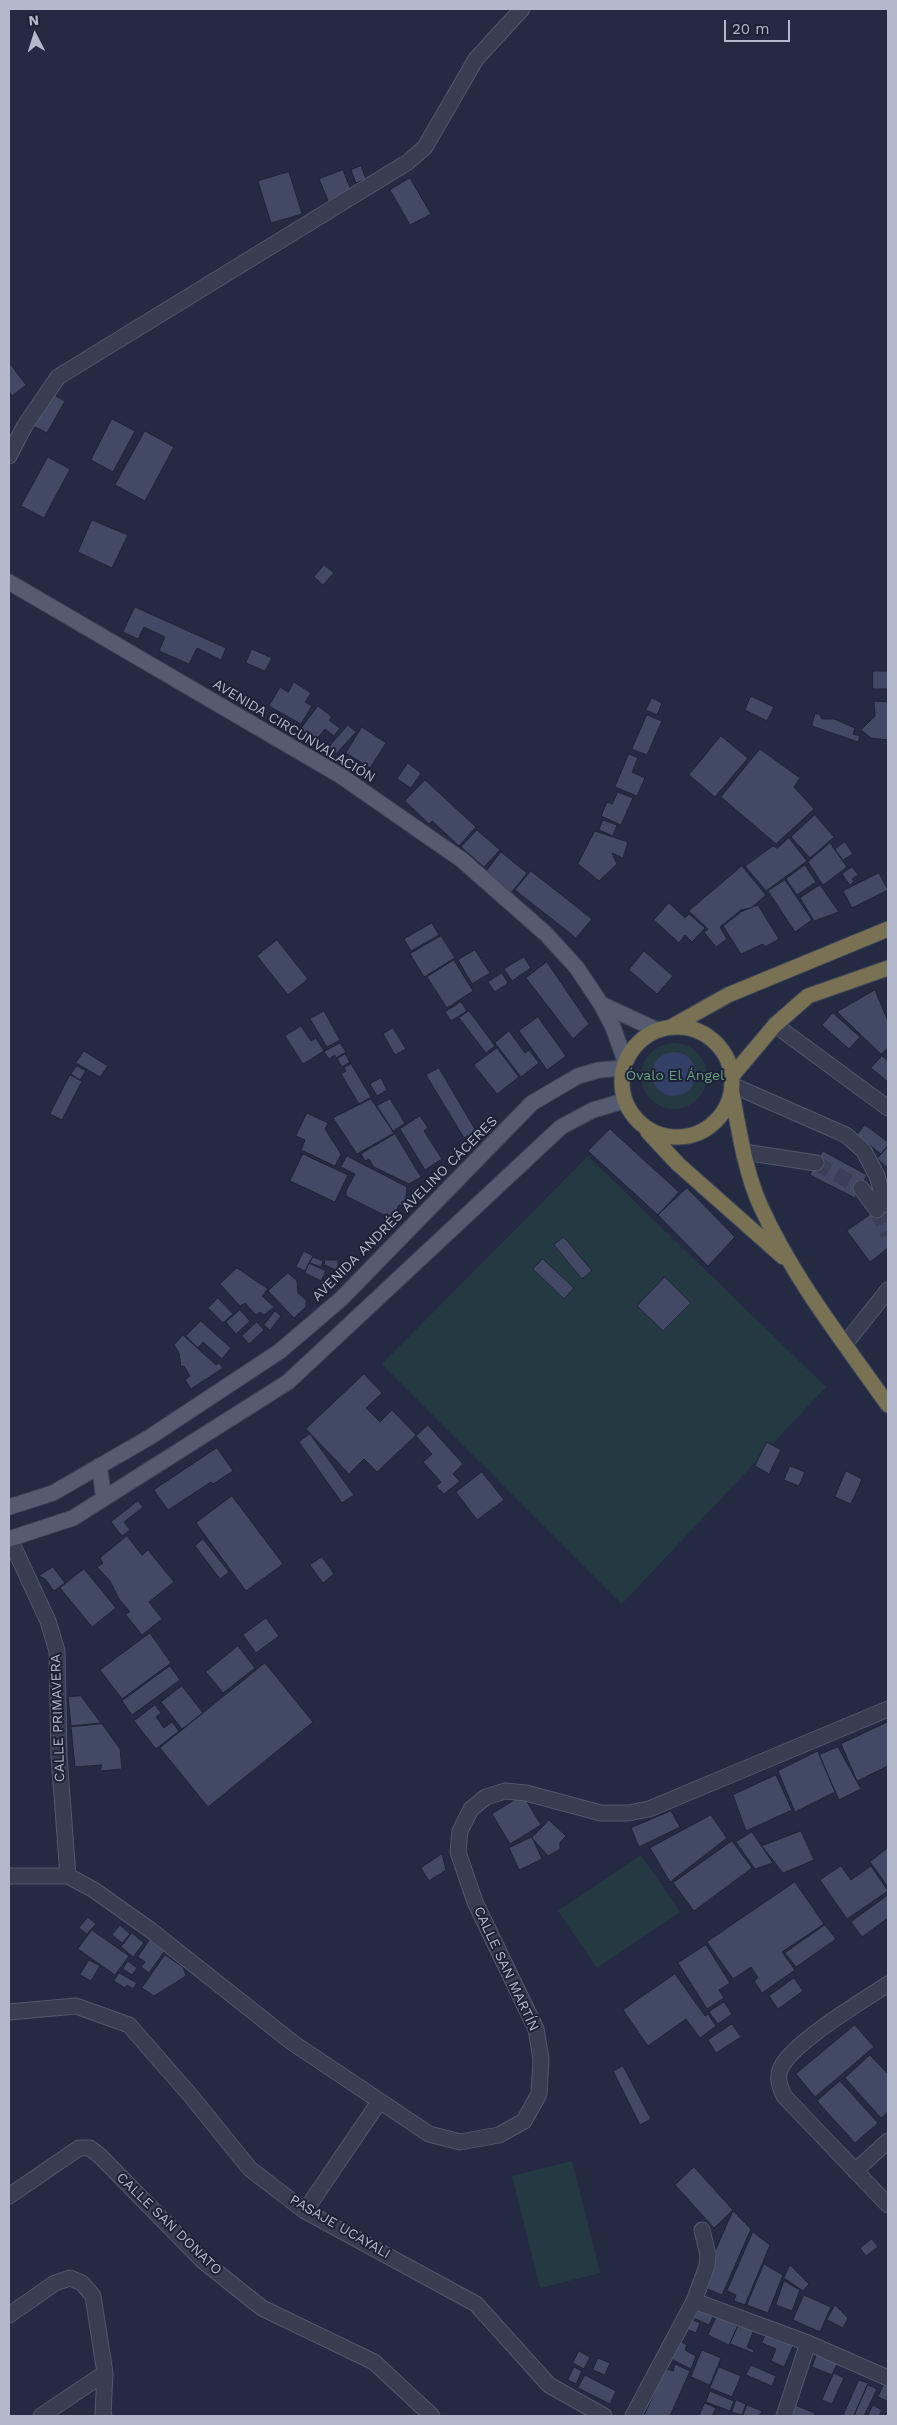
<!DOCTYPE html>
<meta charset="utf-8">
<style>
body{margin:0}
#map{position:relative;width:897px;height:2425px;overflow:hidden;background:#232a42;font-family:"Work Sans",sans-serif}
canvas{display:block}
.frame{position:absolute;inset:0;border:10px solid #b4b8cc;pointer-events:none}
.north{position:absolute;left:10px;top:10px;width:50px;height:50px;-webkit-text-stroke:4px #1c2236;paint-order:stroke;rotate:355deg;font-size:14px;font-weight:700;line-height:20px;text-align:center;color:#b4b8cc}
.north::after{content:'';display:block;margin:auto;width:18px;height:22px;background:#b4b8cc;clip-path:polygon(50% 0,100% 100%,50% 72%,0 100%)}
.scale{position:absolute;left:724px;top:20px;width:66px;height:22px;box-sizing:border-box;border:2px solid #b4b8cc;border-top:0;padding-left:6px;font-size:15px;line-height:18px;white-space:nowrap;color:#b4b8cc;-webkit-text-stroke:4px #1c2236;paint-order:stroke}
</style>
<div id="map">
<canvas width="897" height="2425"></canvas>
<div class="frame"></div>
<div class="north">N</div>
<div class="scale">20 m</div>
</div>
<script>
const ctx = document.querySelector('canvas').getContext('2d');
ctx.lineJoin = 'round';
function fillPath(path, color) {
  ctx.fillStyle = color;
  ctx.fill(path, 'evenodd');
}
function stroke(path, color, width, dash) {
  ctx.strokeStyle = color;
  ctx.lineWidth = width;
  ctx.lineCap = dash ? 'butt' : 'round';
  ctx.setLineDash(dash || []);
  ctx.stroke(path);
}
function write(font, color, halo, rows, align = 'center') {
  ctx.font = font + ' "Work Sans",sans-serif';
  ctx.lineWidth = 4;
  ctx.setLineDash([]);
  ctx.textBaseline = 'middle';
  ctx.strokeStyle = halo;
  ctx.fillStyle = color;
  for (const [text, x, y, turn = 0] of rows) {
    ctx.save();
    ctx.translate(x, y);
    ctx.rotate((+turn || 0) * Math.PI / 180);
    ctx.textAlign = isNaN(turn) ? turn : align;
    if (halo) ctx.strokeText(text, 0, 0);
    ctx.fillText(text, 0, 0);
    ctx.restore();
  }
}
const green = new Path2D(`
 M641 1076a33 33 0 1 1 66 0a33 33 0 1 1-66 0Z
 M588,1156L826,1387L622,1604L382,1364Z
 M641,1855L680,1912L597,1968L558,1911Z
 M572,2161L600,2273L540,2288L512,2176Z`);
const water = new Path2D(`
 M652 1074a22 22 0 1 1 44 0a22 22 0 1 1-44 0Z`);
const building = new Path2D(`
 M361,166L366,179L356,183L351,170Z
 M343,170L352,193L329,203L319,179Z
 M289,172L302,214L271,223L258,181Z
 M410,178L431,214L410,225L390,190Z
 M9,362L26,385L12,396L9,391Z
 M50,393L65,401L47,433L33,426Z
 M112,419L135,431L113,472L91,460Z
 M145,431L174,447L145,501L115,485Z
 M48,457L70,469L44,518L21,506Z
 M92,520L128,535L112,568L78,552Z
 M324,565L334,573L323,585L314,577Z
 M135,607L226,648L221,660L197,648L189,664L159,651L165,637L144,627L138,639L123,632Z
 M252,649L272,658L265,671L246,663Z
 M873,671H888V689H873Z
 M294,682L311,693L305,702L312,706L301,724L269,706L280,687L288,692Z
 M751,696L774,707L767,721L745,710Z
 M652,698L662,703L657,715L646,710Z
 M874,701L888,702V740L871,738L861,730L875,716Z
 M318,706L332,717L329,720L340,728L334,736L325,729L315,741L300,730Z
 M815,714H819L822,719H834L855,728L853,734L860,736L858,742L812,726Z
 M647,715L662,721L647,755L632,749Z
 M348,725L356,732L336,754L329,747Z
 M362,727L386,743L370,768L346,753Z
 M721,736L748,758L715,797L689,775Z
 M760,749L800,778L794,787L814,809L776,844L721,797Z
 M629,754L638,758L632,772L645,778L637,796L615,787Z
 M408,763L421,773L411,788L397,779Z
 M425,780L476,827L459,846L432,821L429,824L405,801Z
 M618,792L633,798L621,825L601,816L607,802L612,804Z
 M815,815L834,837L810,858L791,837Z
 M603,820L617,825L613,836L599,830Z
 M477,830L500,850L484,867L461,847Z
 M595,831L628,842L623,858L612,853L617,864L599,881L578,864Z
 M789,838L807,861L766,891L745,866L773,846L777,848Z
 M845,842L853,854L843,860L835,849Z
 M830,843L847,867L823,885L808,862Z
 M501,852L527,873L511,893L485,873Z
 M805,865L816,882L797,895L786,879Z
 M742,866L766,895L751,908L741,910L720,927L727,939L716,947L704,932L708,929L689,911Z
 M852,867L858,875L852,879L854,882L850,885L842,874Z
 M531,871L592,919L576,938L515,890Z
 M879,873L888,890L852,908L843,891Z
 M785,880L812,920L795,932L768,891Z
 M820,885L839,912L814,921L800,898Z
 M669,903L685,918L689,914L705,928L692,942L685,935L679,943L654,920Z
 M758,905L779,939L765,947L763,944L741,954L723,926L741,912Z
 M432,923L439,935L411,951L404,939Z
 M441,936L455,958L424,977L410,954Z
 M277,940L308,979L288,995L257,956Z
 M475,950L490,973L472,984L458,960Z
 M644,951L673,976L657,994L629,970Z
 M524,957L531,968L512,981L504,969Z
 M454,960L473,991L447,1008L427,977Z
 M547,962L589,1024L573,1039L526,978Z
 M502,973L508,983L495,992L488,982Z
 M875,990L888,1021V1048L881,1054L837,1012Z
 M461,1002L467,1011L451,1021L445,1012Z
 M324,1011L340,1040L327,1047L310,1019Z
 M469,1011L495,1046L486,1053L459,1018Z
 M833,1013L860,1037L849,1049L822,1025Z
 M538,1017L566,1056L547,1070L519,1031Z
 M301,1026L311,1041L316,1038L324,1051L303,1064L285,1036Z
 M393,1028L406,1049L395,1055L383,1034Z
 M509,1031L525,1053L529,1050L539,1063L521,1077L495,1043Z
 M340,1043L346,1052L336,1058L335,1055L329,1059L324,1052Z
 M497,1048L519,1077L497,1094L474,1065Z
 M84,1051L108,1066L100,1077L76,1063Z
 M345,1054L350,1062L342,1067L337,1059Z
 M882,1056L888,1061V1082L871,1068Z
 M351,1064L371,1097L359,1104L341,1074L346,1071L344,1068Z
 M77,1066L86,1071L80,1080L71,1074Z
 M439,1068L476,1131L464,1138L426,1075Z
 M70,1075L82,1081L62,1120L50,1114Z
 M381,1078L387,1090L377,1096L370,1084Z
 M371,1099L394,1133L357,1154L333,1118Z
 M390,1099L405,1123L393,1131L377,1106Z
 M307,1113L328,1123L325,1129L341,1154L335,1166L301,1150L305,1140L296,1136Z
 M420,1116L428,1128L424,1131L442,1159L425,1170L400,1129Z
 M865,1125L888,1142V1146L881,1154L857,1135Z
 M610,1129L679,1192L658,1215L588,1151Z
 M395,1134L421,1177L409,1184L374,1167L369,1159L365,1161L361,1154Z
 M888,1146V1168L877,1159Z
 M823,1151L867,1175L855,1198L810,1175Z
 M303,1154L348,1175L335,1202L290,1181Z
 M347,1156L407,1187L406,1198L402,1206L399,1205L392,1219L346,1196V1191L355,1174L341,1167Z
 M687,1188L735,1237L708,1266L658,1215Z
 M888,1202V1248L870,1262L847,1231Z
 M564,1237L592,1271L582,1279L554,1245Z
 M304,1251L313,1256L305,1271L296,1267Z
 M313,1257L323,1261L321,1267L310,1263Z
 M543,1259L574,1288L564,1299L533,1269Z
 M325,1260H338V1271L325,1265Z
 M309,1263L326,1271L321,1281L305,1273Z
 M237,1268L268,1289L262,1296L274,1307L264,1315L260,1312L256,1315L245,1303L240,1306L220,1284Z
 M288,1273L297,1281L298,1293L306,1300V1307L294,1318L268,1291Z
 M665,1277L691,1303L663,1331L637,1306Z
 M218,1298L233,1314L223,1323L208,1308Z
 M240,1310L250,1321L236,1334L226,1322Z
 M275,1311L281,1316L270,1330L264,1325Z
 M201,1321L231,1348L222,1359L203,1342L198,1348L186,1336Z
 M257,1322L264,1330L249,1344L242,1336Z
 M183,1335L216,1365L219,1363L223,1368L191,1389L185,1380L190,1376L184,1366L181,1367L179,1353L174,1345Z
 M364,1374L382,1393L366,1408L380,1422L392,1410L416,1435L377,1472L364,1459L349,1474L306,1429Z
 M428,1425L463,1464L453,1474L460,1481L444,1494L436,1486L441,1482L423,1462L432,1454L416,1436Z
 M310,1434L354,1495L342,1503L299,1442Z
 M767,1442L781,1450L769,1474L755,1466Z
 M217,1448L233,1471L213,1484L211,1482L168,1510L154,1490Z
 M790,1466L805,1472L799,1486L784,1480Z
 M846,1471L862,1479L851,1504L835,1497Z
 M482,1472L504,1500L477,1520L456,1492Z
 M232,1496L283,1564L246,1591L196,1523Z
 M138,1501L143,1507L124,1522L130,1530L122,1536L111,1522Z
 M127,1536L142,1555L148,1550L174,1582L149,1602L162,1619L142,1635L125,1614L130,1612L119,1599L110,1581L97,1567L103,1563L100,1558Z
 M203,1539L229,1572L220,1579L195,1546Z
 M322,1557L334,1574L323,1583L310,1565Z
 M53,1567L65,1583L54,1591L45,1579L39,1576Z
 M84,1569L116,1608L92,1627L60,1588Z
 M266,1618L279,1636L256,1653L243,1635Z
 M150,1633L171,1663L122,1699L100,1670Z
 M238,1646L255,1668L223,1693L206,1672Z
 M265,1663L313,1722L208,1807L160,1748Z
 M170,1666L180,1680L132,1715L122,1701Z
 M182,1686L203,1713L182,1729L161,1702Z
 M81,1696L101,1723L71,1726L68,1697Z
 M155,1705L161,1713L156,1717L164,1728L172,1722L179,1731L156,1749L134,1721Z
 M888,1722V1766L857,1781L841,1744Z
 M102,1724L120,1749L122,1769L100,1771L102,1765L75,1767L71,1727Z
 M838,1747L861,1789L839,1800L819,1755Z
 M818,1751L835,1792L795,1812L778,1771Z
 M776,1775L792,1810L746,1831L733,1795Z
 M523,1795L541,1825L510,1844L492,1814Z
 M671,1811L680,1827L639,1847L631,1828Z
 M711,1815L727,1838L670,1882L650,1848Z
 M549,1820L566,1836L560,1842V1849L548,1856L532,1838Z
 M801,1831L814,1860L783,1873L762,1846Z
 M752,1832L773,1863L755,1869L736,1842Z
 M532,1837L542,1859L519,1870L509,1848Z
 M732,1841L752,1868L694,1911L673,1883Z
 M888,1848V1887L870,1862Z
 M442,1854L446,1870L429,1881L421,1868Z
 M841,1866L851,1880L871,1866L888,1891L847,1919L820,1880Z
 M795,1882L824,1924L782,1952L795,1970L762,1993L754,1981L758,1978L751,1967L733,1979L707,1942Z
 M888,1895V1918L862,1937L851,1922Z
 M88,1917L96,1924L87,1934L79,1928Z
 M120,1925L130,1934L122,1943L112,1935Z
 M825,1925L836,1939L796,1967L785,1953Z
 M92,1930L129,1956L115,1975L78,1949Z
 M132,1933L144,1943L133,1957L121,1947Z
 M151,1938L166,1949L149,1973L141,1967L145,1962L138,1957Z
 M706,1945L730,1983L719,1990L724,1998L707,2009L678,1963Z
 M165,1955L183,1967L186,1976L154,1996L142,1988Z
 M89,1960L100,1966L91,1981L80,1975Z
 M128,1961L137,1968L132,1975L123,1969Z
 M119,1973L137,1983L133,1989L127,1985L125,1988L114,1981Z
 M675,1974L705,2016L708,2014L716,2026L700,2038L686,2019L648,2046L623,2010Z
 M794,1978L803,1991L778,2009L769,1996Z
 M724,2002L732,2014L718,2024L709,2012Z
 M732,2024L741,2037L716,2053L708,2040Z
 M855,2025L874,2047L815,2097L796,2074Z
 M870,2055L888,2074V2112L881,2118L845,2078Z
 M623,2066L651,2119L640,2125L613,2071Z
 M840,2081L878,2123L855,2143L817,2101Z
 M694,2167L733,2210L714,2228L675,2185Z
 M733,2211L751,2229L722,2295L700,2286Z
 M753,2232L770,2245L745,2305L734,2301L736,2295L727,2291Z
 M872,2239L878,2247L866,2256L860,2248Z
 M764,2264L783,2275L768,2313L747,2305Z
 M790,2265L809,2284L803,2291L784,2278Z
 M784,2281L800,2290L792,2311L776,2305Z
 M804,2295L831,2307L820,2332L793,2320Z
 M695,2304L715,2313L709,2325L689,2316Z
 M835,2305L848,2318L843,2328L827,2320Z
 M718,2314L739,2323L729,2345L708,2335Z
 M688,2318L700,2323L696,2333L684,2328Z
 M739,2324L754,2330L747,2347L754,2350L753,2353L730,2344Z
 M766,2333L794,2344L784,2367L771,2361L776,2349L762,2343Z
 M679,2341L687,2345L685,2350L696,2356L691,2369L671,2359Z
 M702,2350L721,2358L710,2385L691,2377Z
 M579,2351L590,2357L584,2369L573,2363Z
 M817,2354L838,2362L832,2375L812,2367Z
 M598,2358L610,2363L605,2375L593,2370Z
 M675,2364L690,2371L670,2416H644L665,2368L673,2371Z
 M751,2365L776,2376L772,2386L746,2375Z
 M574,2367L582,2371L576,2384L568,2380Z
 M719,2367L741,2376L732,2397L710,2388Z
 M834,2373L844,2378L832,2404L822,2400Z
 M585,2375L616,2391L610,2404L578,2388Z
 M859,2380L868,2383L854,2416H843Z
 M884,2384L888,2386L887,2401L878,2397Z
 M868,2385L877,2389L864,2416H854Z
 M710,2391L734,2401L730,2411L706,2402Z
 M736,2400L746,2404L742,2415L732,2412Z
 M705,2403L716,2408L712,2416H699Z
 M747,2405L762,2411L759,2416H743Z
 M795,2405L815,2413L814,2416H790Z
 M873,2405L882,2410L879,2416H868Z`);
const minorTunnel = new Path2D(`
 M816,1163L861,1188
 M877,1210L888,1235`);
const minor = new Path2D(`
 M9,456L24,427L58,377L408,162L425,147L476,59L522,9
 M775,1025L888,1108
 M732,1085L846,1135L864,1151L877,1176L885,1204
 M744,1152L816,1163
 M861,1188L877,1210
 M845,1344L888,1290
 M10,1539L48,1621L57,1651L59,1756L68,1876
 M9,1876H68L94,1890L149,1929L293,2043L429,2134L460,2142L499,2135L524,2121L539,2094L541,2059L536,2029L475,1902L458,1852L460,1831L471,1809L486,1797L505,1791L526,1793L601,1813H628L649,1809L888,1709
 M888,1984C863,2001 789,2044 780,2070C777,2079 780,2087 784,2096L888,2205
 M9,2012L76,2006L129,2025L191,2096L250,2169L305,2211L476,2304L549,2385L604,2416
 M855,2171L888,2141
 M9,2196L79,2148H90L100,2156L203,2261L262,2308L374,2362L432,2416
 M305,2211L379,2102
 M694,2301L808,2343L888,2378
 M9,2315L55,2283L70,2278L82,2283L93,2296L105,2373L103,2414L104,2416
 M41,2416L105,2373
 M633,2416L694,2301L707,2266L708,2255L702,2230
 M784,2416L808,2343`);
const major = new Path2D(`
 M9,582L341,776L462,860L546,934L577,968L601,1004L613,1027L625,1061
 M601,1004L657,1030
 M99,1466L104,1498
 M9,1507L53,1493L150,1437L280,1351L341,1299L532,1103L578,1076L599,1070L623,1068
 M9,1539L73,1518L288,1382L561,1127L593,1110L624,1101`);
const highway = new Path2D(`
 M622 1082a55 55 0 1 1 110 0a55 55 0 1 1-110 0Z
 M671,1027L728,995L888,929
 M732,1076L775,1025L808,996L888,968
 M732,1093C739,1130 745,1172 761,1207C793,1278 843,1341 888,1405
 M648,1132L678,1164L783,1257`);
const streetNames = [
 ["AVENIDA CIRCUNVALACIÓN",294,731,31],
 ["AVENIDA ANDRÉS AVELINO CÁCERES",405,1209,-45],
 ["CALLE PRIMAVERA",58,1718,-92],
 ["CALLE SAN MARTÍN",506,1969,65],
 ["CALLE SAN DONATO",169,2224,44],
 ["PASAJE UCAYALI",340,2227,30]
];
const parkNames = [
 ["Óvalo El Ángel",675,1076]
];
fillPath(green, '#253943');
fillPath(water, '#343f68');
fillPath(building, '#424964');
stroke(building, '#1e2438', 1);
stroke(minorTunnel, '#393f57', 15, [15, 8]);
stroke(minor, '#52586c', 17);
stroke(major, '#41465a', 17);
stroke(highway, '#3f4559', 17);
stroke(minor, '#383d51', 15);
stroke(major, '#555c71', 15);
stroke(highway, '#787154', 15);
write('14px', '#b4b8cc', '#1c2236', streetNames);
write('14px', '#699f80', '#1c2236', parkNames);
</script>
